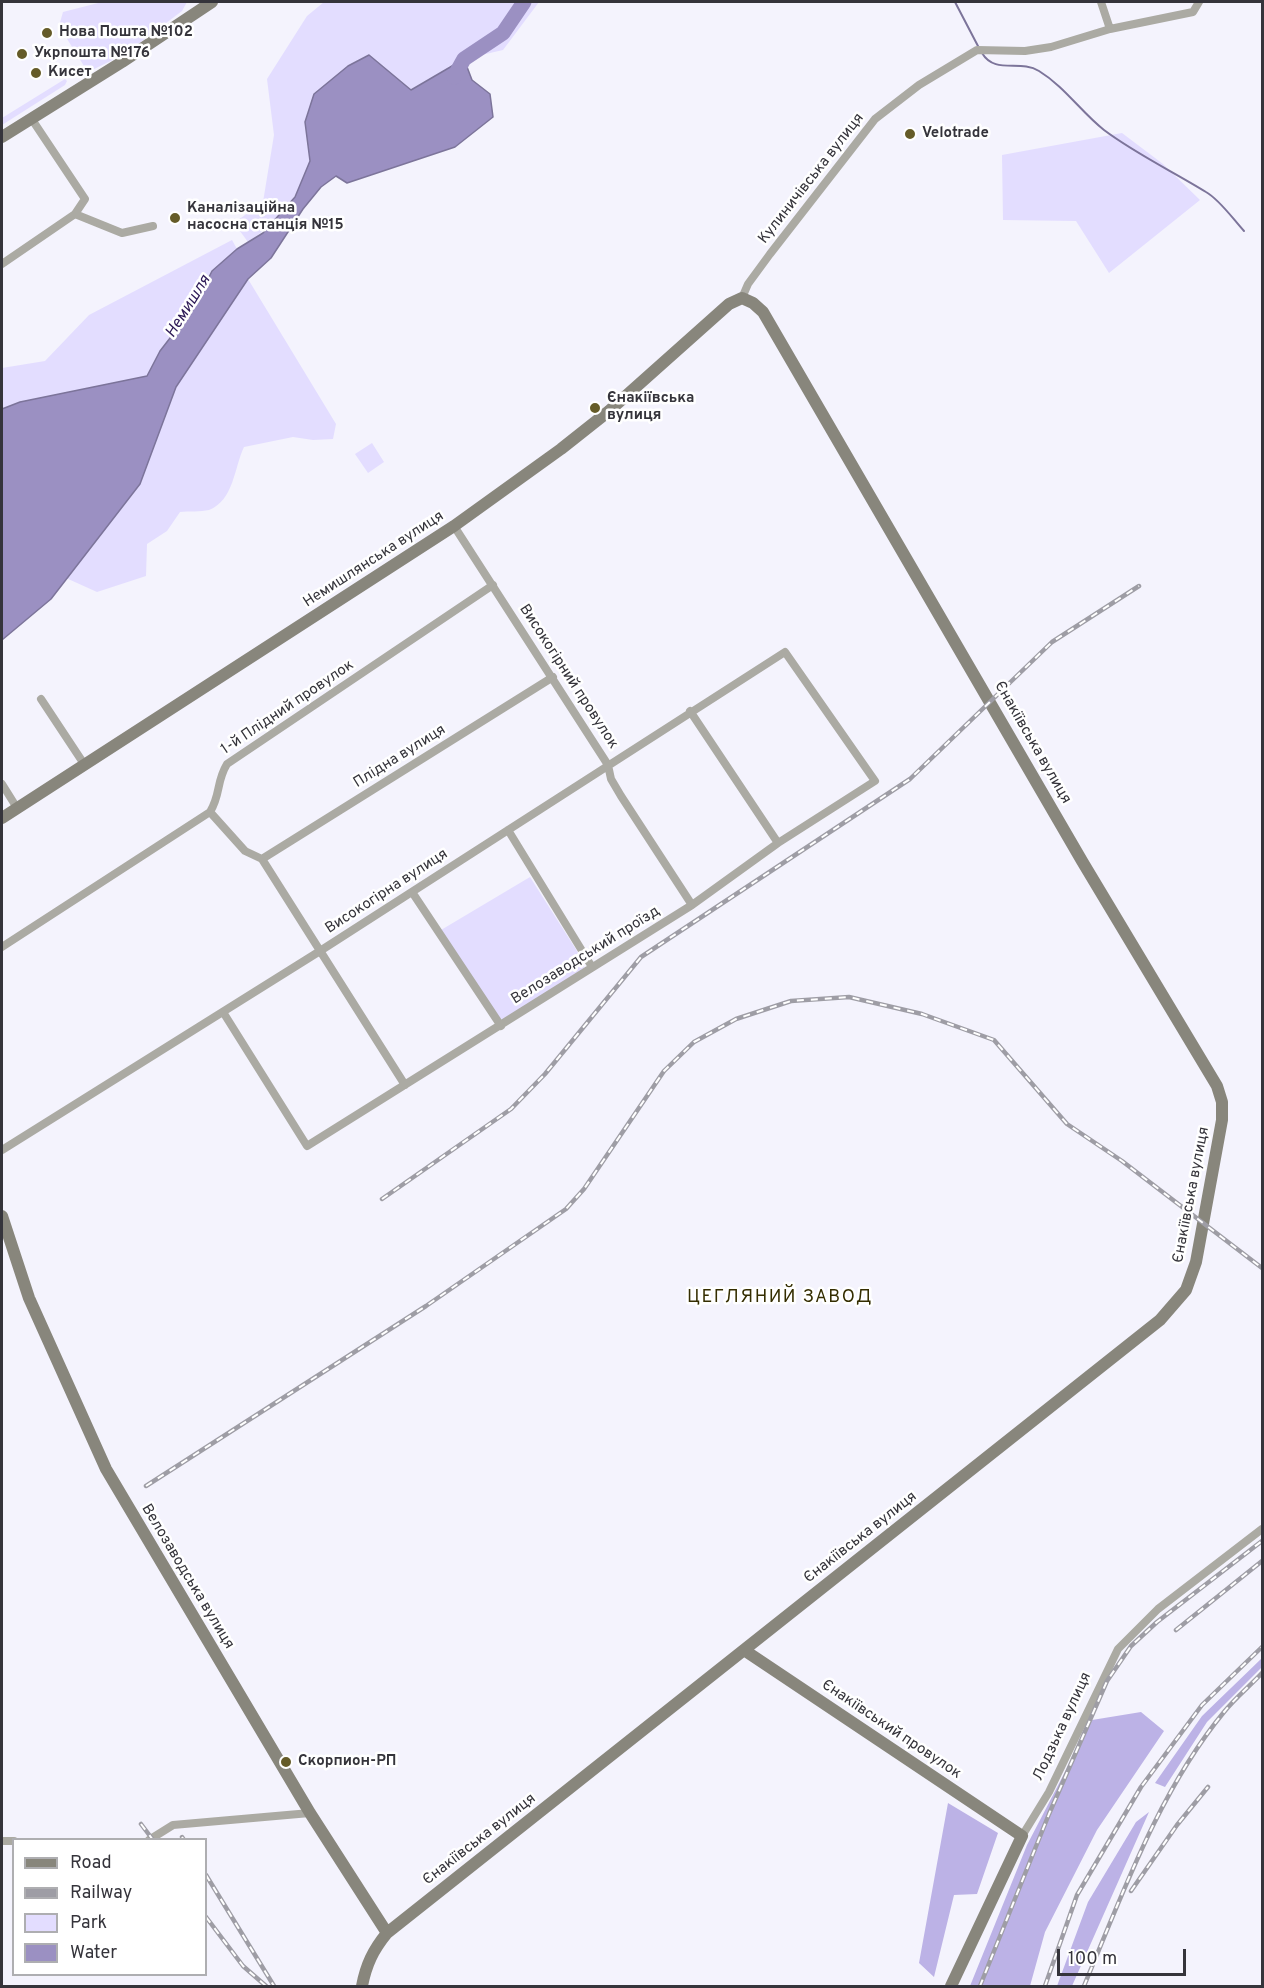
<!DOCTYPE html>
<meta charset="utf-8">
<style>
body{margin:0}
#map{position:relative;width:1264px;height:1988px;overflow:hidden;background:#f4f3fd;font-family:Overpass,sans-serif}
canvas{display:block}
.frame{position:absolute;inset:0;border:3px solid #35343b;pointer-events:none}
.legend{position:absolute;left:12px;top:1838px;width:195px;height:138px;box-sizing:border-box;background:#fff;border:2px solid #aeaeb1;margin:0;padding:8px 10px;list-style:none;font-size:18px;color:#35343b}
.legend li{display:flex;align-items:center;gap:12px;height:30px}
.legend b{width:30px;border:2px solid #aeaeb1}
.scale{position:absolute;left:1057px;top:1949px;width:129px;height:27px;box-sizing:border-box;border:3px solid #35343b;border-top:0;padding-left:8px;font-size:18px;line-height:21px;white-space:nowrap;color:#35343b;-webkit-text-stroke:4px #fff;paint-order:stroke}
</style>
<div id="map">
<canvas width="1264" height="1988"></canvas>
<div class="frame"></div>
<ul class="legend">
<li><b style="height:8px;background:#88867c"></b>Road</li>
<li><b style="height:8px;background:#9e9da5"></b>Railway</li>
<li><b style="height:16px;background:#e3ddff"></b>Park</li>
<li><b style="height:16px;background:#9b90c2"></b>Water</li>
</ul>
<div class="scale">100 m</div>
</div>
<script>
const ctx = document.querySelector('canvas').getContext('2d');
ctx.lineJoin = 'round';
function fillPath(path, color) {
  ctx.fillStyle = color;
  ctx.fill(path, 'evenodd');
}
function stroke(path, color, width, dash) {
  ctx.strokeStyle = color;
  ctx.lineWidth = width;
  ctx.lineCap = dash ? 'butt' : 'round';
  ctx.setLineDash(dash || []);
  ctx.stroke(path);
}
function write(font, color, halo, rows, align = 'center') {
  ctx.font = font + ' Overpass,sans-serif';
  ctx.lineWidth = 5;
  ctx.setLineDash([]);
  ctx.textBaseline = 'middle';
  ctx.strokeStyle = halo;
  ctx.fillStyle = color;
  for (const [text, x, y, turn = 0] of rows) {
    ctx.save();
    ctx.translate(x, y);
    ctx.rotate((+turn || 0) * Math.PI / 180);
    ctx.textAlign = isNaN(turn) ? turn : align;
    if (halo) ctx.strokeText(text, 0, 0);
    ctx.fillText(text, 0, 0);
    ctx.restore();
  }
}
const green = new Path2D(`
 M102,2H187L182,11L125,54L90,71L84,66L59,26L63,12Z
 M324,2H539L503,50L464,59L411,90L369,55L305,122C306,134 311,149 310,160C307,190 272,227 248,242L234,223L263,202L274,135L267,79L307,16Z
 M65,79L67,81L65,85L2,125V118Z
 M1122,133L1163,164L1200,200L1109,273L1076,221L1003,220L1002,155Z
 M232,240L237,249L212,272L194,307L160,351L147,376L20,402L2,409V368L45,361L89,315Z
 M248,279L336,424L333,439L313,440L293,437L244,447C234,468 234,500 209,510C201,512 188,511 180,512L167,531L147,544L146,576L97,592L66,578L140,484L176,387Z
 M372,443L384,462L368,473L355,454Z
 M530,877L584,962V968L505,1020L499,1018L441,930Z`);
const forest = new Path2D(`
 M1261,1659L1262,1667L1207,1722L1165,1787L1155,1783L1202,1716Z
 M1141,1712L1164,1731L1097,1830L1045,1932L1030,1986H970L1027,1845L1092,1720Z
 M948,1803L998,1833L977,1894L954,1895L934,1977L919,1963Z
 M1149,1812L1072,1986H1057L1088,1902L1136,1822Z`);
const water = new Path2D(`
 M369,55L411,90L464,59L472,80L490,94L493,117L455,147L347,183L336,176L321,187L303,209L271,258L248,279L176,387L140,484L51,599L2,640V409L20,402L147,376L160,351L194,307L212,271L237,249L263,233L295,197L310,161L305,122L314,94L348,66Z`);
const stream = new Path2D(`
 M955,2L979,48
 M982,53C995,75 1020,59 1039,71C1065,87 1081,112 1104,130C1136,154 1172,171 1206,192C1220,200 1233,219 1244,231`);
const river = new Path2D(`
 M454,77L464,59L503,33L524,2`);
const street = new Path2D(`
 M1101,2L1110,29
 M31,118L85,199L75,214
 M2,264L75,214L122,233L153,226
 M742,298L748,284L770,254L875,119L919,85L977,50L1025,51L1051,47L1110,29L1193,12L1199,2
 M454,526L608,765L611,779L621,796L692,905
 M41,699L84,764
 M690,711L778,843
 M2,784L17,808
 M210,812L245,851L262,859L405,1085
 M508,830L592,967
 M262,859L553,677
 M412,892L501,1026
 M2,947L210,812C221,794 216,782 227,764L493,585
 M2,1150L320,951L785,652L875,781L778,843L692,905L307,1146L223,1012
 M1022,1836L1049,1792L1118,1649L1158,1609L1262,1529
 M149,1840L173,1825L310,1813
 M2,1841H14`);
const secondary = new Path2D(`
 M2,137L122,62L212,2
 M2,818L454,526L561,449L609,411L729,304L742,298L753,303L763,312L1082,861L1217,1086L1222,1102V1120L1196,1262L1186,1290L1160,1320L387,1933C373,1950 366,1965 362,1986
 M2,1216L29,1298L106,1469L310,1813L387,1933
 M744,1650L1022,1836L951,1986`);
const rail = new Path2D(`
 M382,1199L511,1109L545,1074L641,957L910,779L1052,642L1139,586
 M146,1486L426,1306L566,1209L584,1189L664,1071L694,1042L736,1019L791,1001L849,997L922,1014L994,1040L1067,1124L1122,1161L1262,1268
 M1176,1630L1262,1561
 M141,1824L153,1840
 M182,1837L184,1840
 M206,1875L274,1986
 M1131,1891L1177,1825L1208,1787
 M206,1917L243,1966L266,1986
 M980,1986L1049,1814L1107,1681L1131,1646L1157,1622L1262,1541
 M1045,1986L1077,1895L1141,1787L1202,1705L1262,1647
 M1084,1986C1123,1893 1159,1791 1224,1712C1235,1698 1250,1686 1262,1673`);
const markers = [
 [47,33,6,"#655b28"],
 [22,54,6,"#655b28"],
 [36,73,6,"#655b28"],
 [910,134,6,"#655b28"],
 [175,218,6,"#655b28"],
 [595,408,6,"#655b28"],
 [286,1762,6,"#655b28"]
];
const poiNames = [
 ["Нова Пошта №102",59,33],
 ["Укрпошта №176",34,54],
 ["Кисет",48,73],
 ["Velotrade",922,134],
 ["Каналізаційна",187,209],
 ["насосна станція №15",187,226],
 ["Єнакіївська",607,399],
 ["вулиця",607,416],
 ["Скорпион-РП",298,1762]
];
const streetNames = [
 ["Кулиничівська вулиця",812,179,-52],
 ["Немишлянська вулиця",374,560,-33],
 ["Високогірний провулок",568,677,57],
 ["1-й Плідний провулок",288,708,-34],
 ["Єнакіївська вулиця",1032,743,60],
 ["Плідна вулиця",400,757,-32],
 ["Високогірна вулиця",387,892,-33],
 ["Велозаводський проїзд",586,956,-32],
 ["Єнакіївська вулиця",1192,1195,-79],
 ["Єнакіївська вулиця",861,1538,-38],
 ["Велозаводська вулиця",187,1577,59],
 ["Лодзька вулиця",1063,1727,-65],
 ["Єнакіївський провулок",891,1730,34],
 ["Єнакіївська вулиця",480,1840,-38]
];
const waterNames = [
 ["Немишля",189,307,-58]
];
const quarterNames = [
 ["ЦЕГЛЯНИЙ ЗАВОД",780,1298]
];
fillPath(green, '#e3ddff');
fillPath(forest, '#bcb2e6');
fillPath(water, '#9b90c2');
stroke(water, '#7c749a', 1.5);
stroke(stream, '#7c749a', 2);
stroke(river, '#9b90c2', 15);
stroke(street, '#abaaa3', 8);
stroke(secondary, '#88867c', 12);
stroke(rail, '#9e9da5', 4.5);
stroke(rail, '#fff', 2, [7]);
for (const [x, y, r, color] of markers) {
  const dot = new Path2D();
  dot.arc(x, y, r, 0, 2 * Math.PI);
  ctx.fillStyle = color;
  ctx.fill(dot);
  stroke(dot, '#fff', 2);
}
write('bold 15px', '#35343b', '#fff', poiNames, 'left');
write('15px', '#35343b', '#fff', streetNames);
write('italic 16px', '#2e1a57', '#fff', waterNames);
ctx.letterSpacing = '1.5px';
write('18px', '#342d01', '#fff', quarterNames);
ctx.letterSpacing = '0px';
</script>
